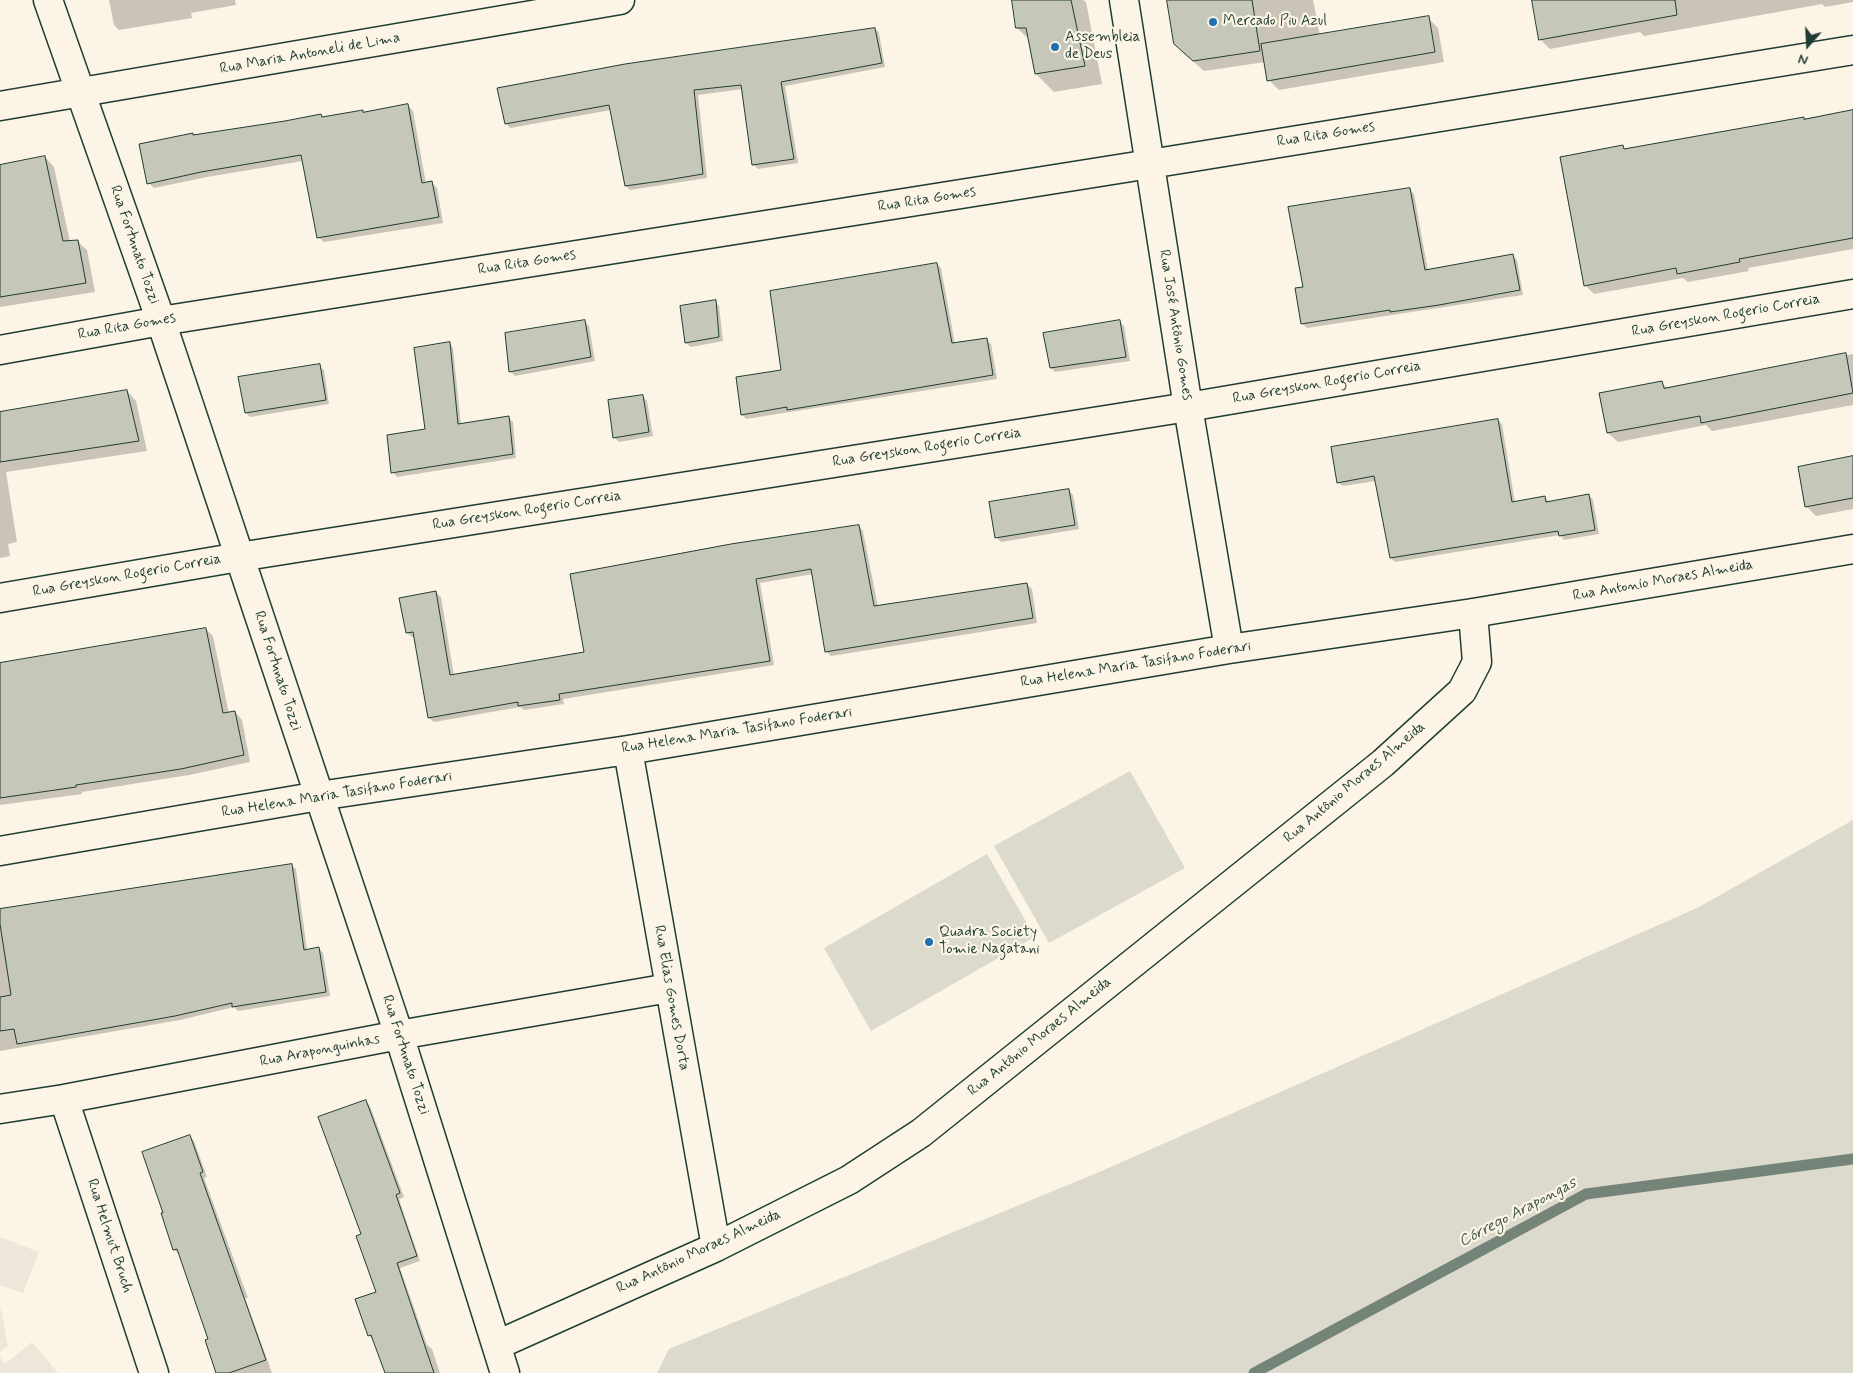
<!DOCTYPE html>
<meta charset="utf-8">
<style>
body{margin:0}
#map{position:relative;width:1853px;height:1373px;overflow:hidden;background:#fcf5e5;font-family:Mynerve,sans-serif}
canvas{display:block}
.north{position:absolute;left:1783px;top:20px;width:50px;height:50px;-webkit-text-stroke:4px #fcf5e5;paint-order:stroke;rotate:199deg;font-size:14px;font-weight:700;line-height:20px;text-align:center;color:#1f3d34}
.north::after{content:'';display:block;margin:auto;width:18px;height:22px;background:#1f3d34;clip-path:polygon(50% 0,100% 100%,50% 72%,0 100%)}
</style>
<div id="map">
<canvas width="1853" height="1373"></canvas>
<div class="north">N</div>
</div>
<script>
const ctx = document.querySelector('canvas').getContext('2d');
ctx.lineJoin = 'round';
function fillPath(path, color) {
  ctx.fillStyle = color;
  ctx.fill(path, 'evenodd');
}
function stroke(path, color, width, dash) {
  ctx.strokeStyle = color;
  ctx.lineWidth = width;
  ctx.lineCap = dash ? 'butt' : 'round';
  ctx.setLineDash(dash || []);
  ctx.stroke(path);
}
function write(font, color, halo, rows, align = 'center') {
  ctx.font = font + ' Mynerve,sans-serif';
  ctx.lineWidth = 4.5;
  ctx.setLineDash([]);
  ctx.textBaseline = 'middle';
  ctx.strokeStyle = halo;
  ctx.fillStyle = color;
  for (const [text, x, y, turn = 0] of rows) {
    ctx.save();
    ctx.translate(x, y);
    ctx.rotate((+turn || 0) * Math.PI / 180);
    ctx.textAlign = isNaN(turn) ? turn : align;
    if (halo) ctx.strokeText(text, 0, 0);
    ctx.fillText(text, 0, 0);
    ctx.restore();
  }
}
const built = new Path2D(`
 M0,1237L39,1252L23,1293L0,1285Z
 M0,1305L8,1346L0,1352Z
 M32,1342L58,1373H0V1357L5,1364Z`);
const green = new Path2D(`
 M1130,771L1185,868L1049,943L994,846Z
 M1853,820V1373H657L669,1349L1097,1173L1697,908Z
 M987,854L1035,937L871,1031L824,948Z`);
const shadow = new Path2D(`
 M109,0H235L236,5L191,13L192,18L119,30L114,25Z
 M1013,0H1083L1086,2L1102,84L1054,92L1036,74L1030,40L1017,28Z
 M1168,0H1313L1320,36L1428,18L1438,28L1444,62L1279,90L1269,80L1265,62L1204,71L1185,54Z
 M1534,0H1853V2L1825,7L1822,4L1644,36L1640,32L1550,49L1541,40Z
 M875,29L879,33L885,67L785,86L798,163L758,169L753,164L743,89L698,95L707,178L630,190L626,186L611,110L510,128L506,123Z
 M408,105L413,111L426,184L432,183L437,188L443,223L324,242L318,237L303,161L207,177L154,188L149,183L192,134L194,136L285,123L321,115L324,118L363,111L365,113Z
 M1853,110V249L1748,268L1749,271L1688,282L1683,278L1594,294L1585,285L1622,146L1626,150Z
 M45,157L54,167L70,242L77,241L87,250L95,292L0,307V165Z
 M1410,190L1414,194L1428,271L1513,256L1517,260L1523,295L1307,328L1302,323L1304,288Z
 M937,264L941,268L955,344L986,340L991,344L997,379L746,419L742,414Z
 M715,301L719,306L723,341L691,347L686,343Z
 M584,321L589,326L595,361L515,376L511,372Z
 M1120,322L1124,326L1130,361L1055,372L1051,368Z
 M449,343L453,348L461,425L508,417L513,422L516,458L397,477L393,472L426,430Z
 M1853,354V405L1712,431L1706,425L1618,442L1608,433L1662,383L1668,389Z
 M319,366L324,370L329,404L250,417L246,413Z
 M127,391L136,401L147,451L6,472L17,542L8,544L10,556L0,558V412Z
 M643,397L647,401L653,436L619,442L614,437Z
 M1498,420L1502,424L1515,503L1545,498L1550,502L1589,495L1593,500L1599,534L1564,540L1560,535L1395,562L1391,558L1376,481L1343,486L1338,482Z
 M1853,458V509L1816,516L1806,506Z
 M1069,491L1073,495L1079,529L1001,542L997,538Z
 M859,526L863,531L878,607L1027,584L1032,589L1037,623L831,656L826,651L813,574L760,583L774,665L563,699L564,704L524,710L520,707L434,722L429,718L415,637H412L407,633L436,593L441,597L454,676L586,653Z
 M206,629L213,636L229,714L235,712L242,720L250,762L189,775L82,792V794L0,805V662L7,663L57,653L104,648Z
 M291,865L296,869L307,950L319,948L323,953L330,996L238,1011L234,1007L180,1020L0,1051V909L89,898L202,877Z
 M365,1101L370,1106L404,1197L399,1199L420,1261L400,1268L427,1345L432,1349L440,1373H386L373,1340L369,1335L377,1293L362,1235Z
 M190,1137L194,1141L207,1177L204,1178L248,1298H245L272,1373H217L209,1340L179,1254L174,1250L162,1214L165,1213Z`);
const stream = new Path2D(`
 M1254,1373L1586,1194L1853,1159`);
const building = new Path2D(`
 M1012,0H1071L1085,66L1035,74L1026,28H1016Z
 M1167,0H1252L1260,51L1193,61L1174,44Z
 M1532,0H1675L1677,15L1539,40Z
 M1429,16L1435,52L1267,81L1261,44Z
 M875,28L882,63L781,82L794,159L752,165L741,85L694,90L703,174L661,181L625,186L609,105L505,124L497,88L625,64Z
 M408,104L422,183L432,181L439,217L317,238L301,155L201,172L147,184L139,144L193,133V135L285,121L321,114L322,117L363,110V112Z
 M1853,110V238L1739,259L1740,262L1677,274L1676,268L1584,286L1560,157L1623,145L1624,149L1804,117V119Z
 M45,156L63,241L78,240L86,283L0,297V165Z
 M1410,188L1425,270L1513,254L1520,290L1439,305L1390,312V310L1301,324L1295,288L1303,287L1288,207Z
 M937,263L952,343L987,338L993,375L829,403L787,410V407L741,415L736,377L781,370L770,291Z
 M716,300L719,337L685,343L680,306Z
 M585,320L591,357L509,372L505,333Z
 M1120,320L1126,357L1050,368L1043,333Z
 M450,342L458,424L509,416L513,454L391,473L387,435L425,429L414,348Z
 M1846,353L1853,393L1701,423L1700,416L1607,433L1599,393L1662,381L1664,388Z
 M320,364L326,400L245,413L238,377Z
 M127,390L139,441L0,462V412Z
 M643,395L649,432L613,438L608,400Z
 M1498,419L1512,502L1545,496L1546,502L1589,494L1595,530L1559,536L1558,531L1390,558L1374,476L1337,483L1331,447Z
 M1853,456V498L1805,507L1798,467Z
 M1069,489L1075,525L995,538L989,502Z
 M859,525L874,606L1027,583L1033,618L825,652L811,569L756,579L770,661L559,694L560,700L518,706V702L428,718L413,632L406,633L399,598L436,591L450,675L584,652L570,574L731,544Z
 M206,628L223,713L235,711L244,755L181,769L76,785V787L0,798V663Z
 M292,864L304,950L319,947L326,992L232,1007V1003L175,1016L17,1044L14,1029L0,1031V997L11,995L0,924V909Z
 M366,1100L400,1193L396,1195L417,1256L397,1263L434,1373H385L371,1335L368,1336L355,1299L376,1292L356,1236L361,1234L318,1117Z
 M190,1135L203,1172L200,1173L266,1360L229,1373H216L205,1340L208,1339L177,1249L173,1250L161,1213H163L142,1152Z`);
const street = new Path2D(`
 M48,0L161,321L399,1035L505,1373
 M1124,0L1188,407L1229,649
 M0,106L620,0
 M0,350L161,321L1150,164L1853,50
 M0,598L239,557L1188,407L1853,294
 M628,750L716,1247
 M0,851L319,796L628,750L1229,649L1473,613L1853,549
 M64,1099L154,1373
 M0,1109L64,1099L399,1035L669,988
 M497,1345L716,1247L849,1180L921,1133L1383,763L1462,691L1477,662L1473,613`);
const markers = [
 [1213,22,5,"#1f6fb2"],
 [1055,47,5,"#1f6fb2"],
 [929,942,5,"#1f6fb2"]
];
const poiNames = [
 ["Mercado Piu Azul",1223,22],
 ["Assembleia",1065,38],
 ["de Deus",1065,55],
 ["Quadra Society",939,933],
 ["Tomie Nagatani",939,950]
];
const streetNames = [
 ["Rua Maria Antoneli de Lima",310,54,-10],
 ["Rua Rita Gomes",1326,135,-9],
 ["Rua Rita Gomes",927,200,-9],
 ["Rua Fortunato Tozzi",134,245,71],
 ["Rua Rita Gomes",527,263,-9],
 ["Rua Greyskon Rogerio Correia",1726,316,-10],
 ["Rua José Antônio Gomes",1175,325,81],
 ["Rua Rita Gomes",127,327,-10],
 ["Rua Greyskon Rogerio Correia",1327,383,-10],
 ["Rua Greyskon Rogerio Correia",927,448,-9],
 ["Rua Greyskon Rogerio Correia",527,511,-9],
 ["Rua Greyskon Rogerio Correia",127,576,-10],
 ["Rua Antonio Moraes Almeida",1663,581,-10],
 ["Rua Helena Maria Tasifano Foderari",1136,665,-9],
 ["Rua Fortunato Tozzi",277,671,72],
 ["Rua Helena Maria Tasifano Foderari",737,731,-9],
 ["Rua Antônio Moraes Almeida",1355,783,-40],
 ["Rua Helena Maria Tasifano Foderari",337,795,-9],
 ["Rua Elias Gomes Dorta",671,998,80],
 ["Rua Antônio Moraes Almeida",1040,1037,-39],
 ["Rua Araponguinhas",320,1051,-11],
 ["Rua Fortunato Tozzi",405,1055,72],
 ["Rua Helmut Bruch",109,1236,72],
 ["Rua Antônio Moraes Almeida",699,1252,-25]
];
const waterNames = [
 ["Córrego Arapongas",1518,1213,-28]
];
fillPath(built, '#ece7d8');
fillPath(green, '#dcdacc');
fillPath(shadow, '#0003');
stroke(stream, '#758479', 11);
fillPath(building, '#c5c7b9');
stroke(building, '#1f3d34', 1);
stroke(street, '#1f3d34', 31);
stroke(street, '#fcf5e5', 28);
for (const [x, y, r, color] of markers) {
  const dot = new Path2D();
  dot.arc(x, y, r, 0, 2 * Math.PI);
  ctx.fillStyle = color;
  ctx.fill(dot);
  stroke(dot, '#fcf5e5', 2);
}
write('15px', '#1f3d34', '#fcf5e5', poiNames, 'left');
write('15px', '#1f3d34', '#fcf5e5', streetNames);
write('italic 16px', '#435a51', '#fcf5e5', waterNames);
</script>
